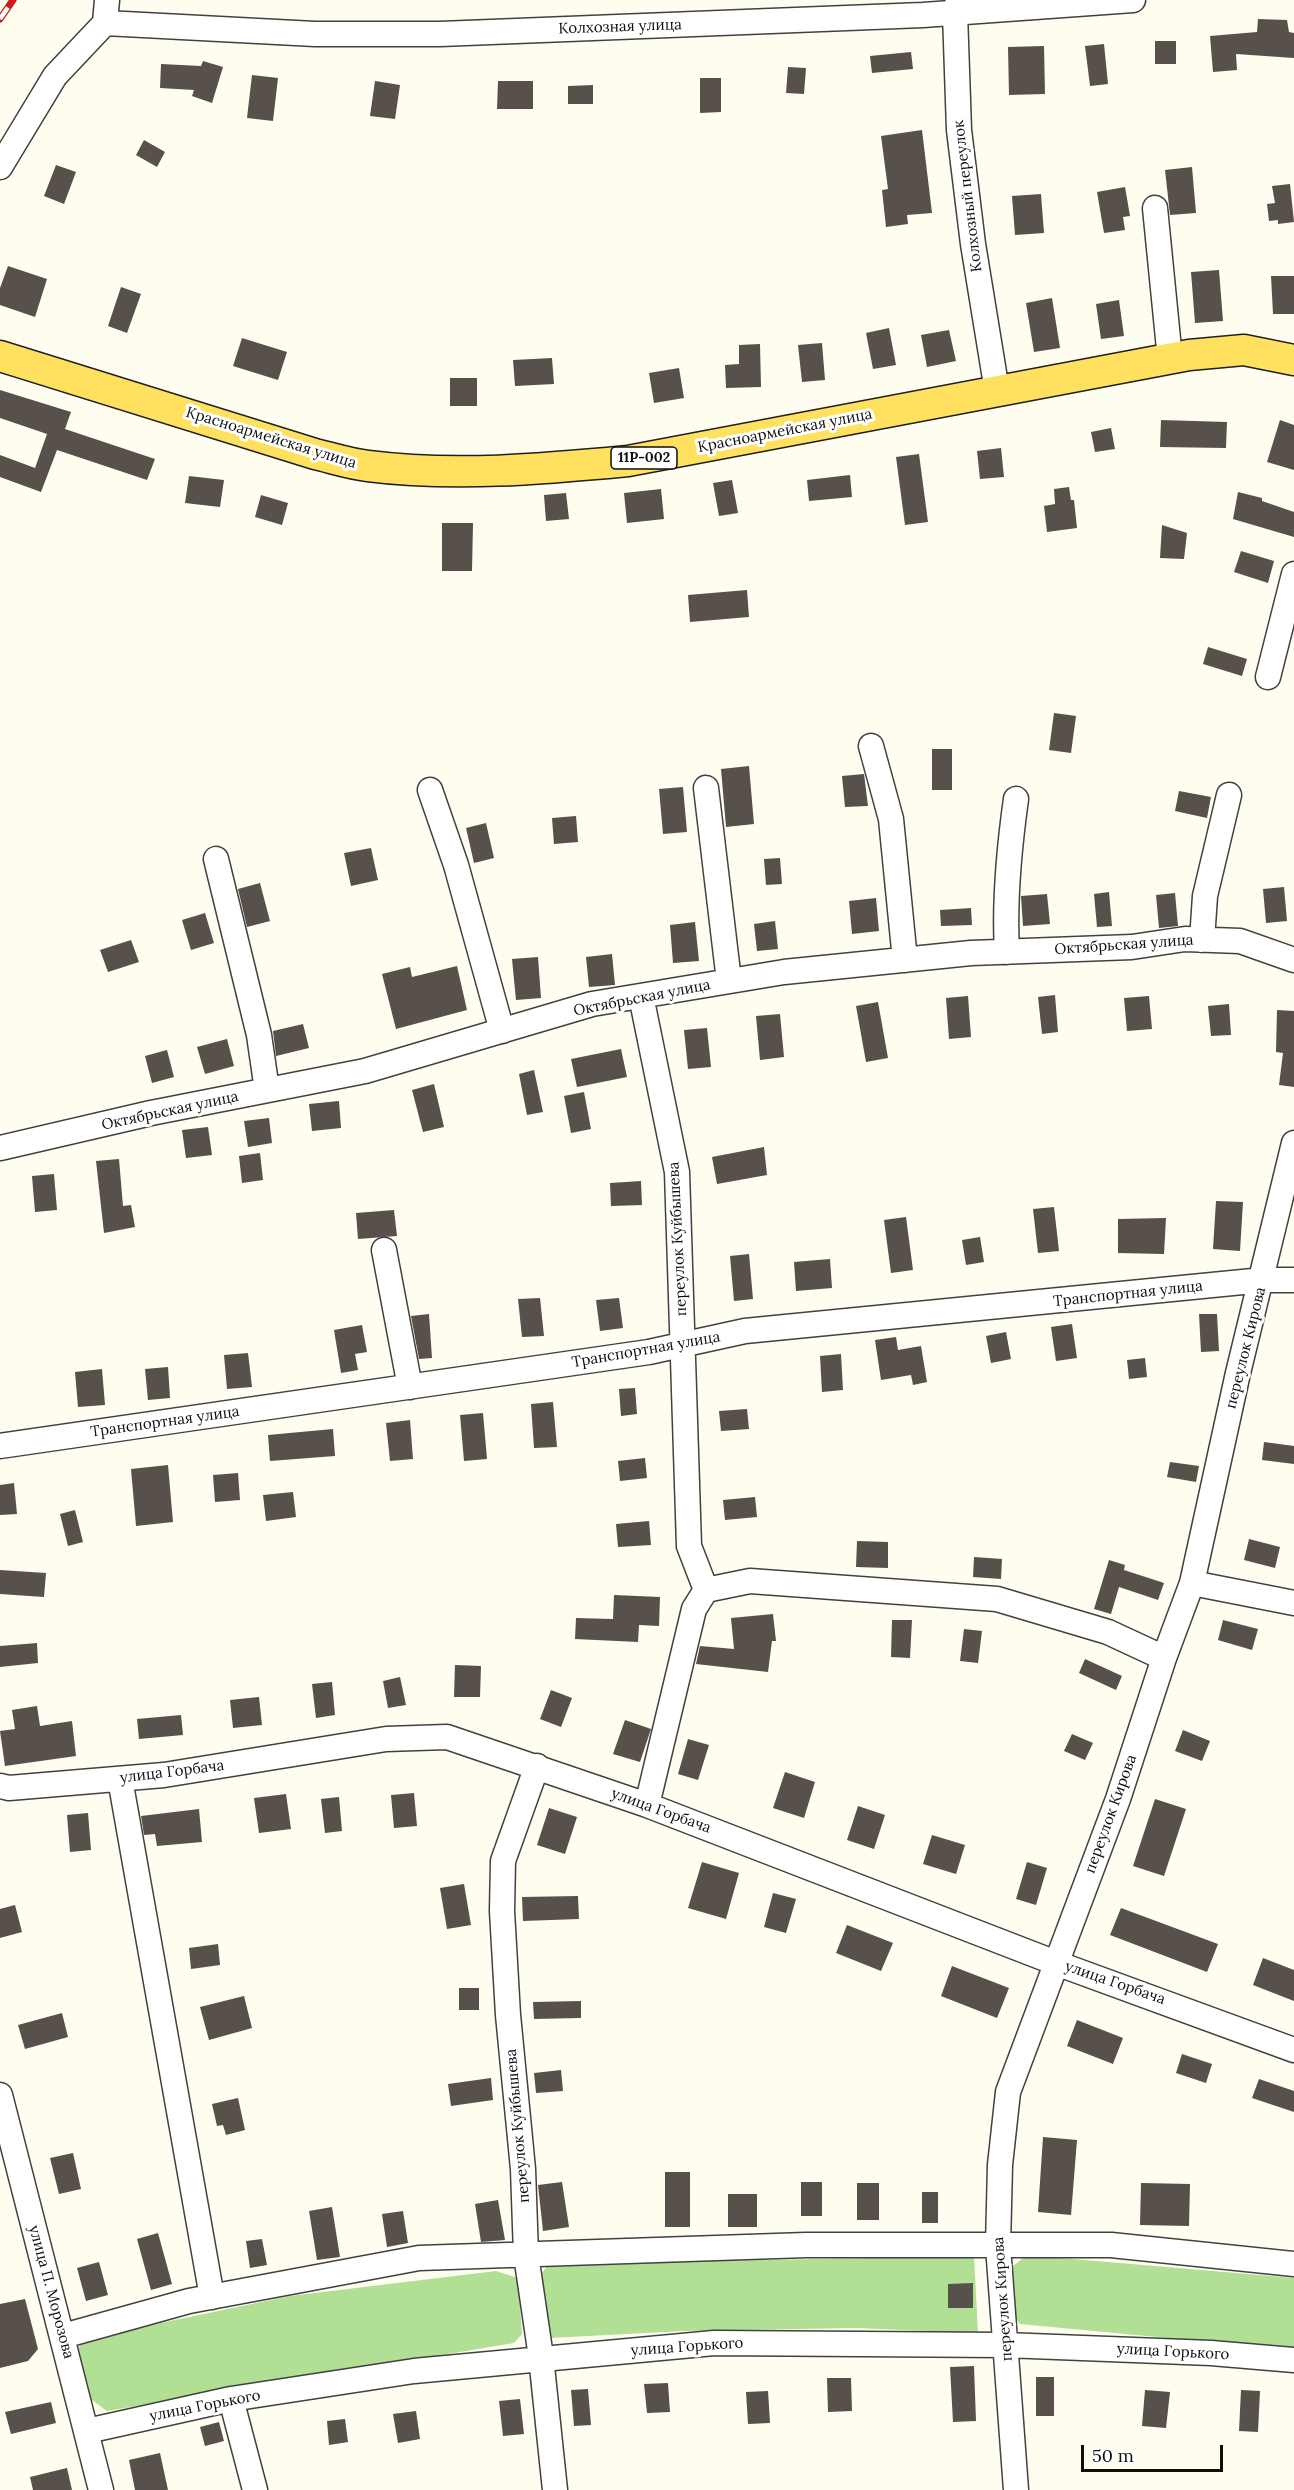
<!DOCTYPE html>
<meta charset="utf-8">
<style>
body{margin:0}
#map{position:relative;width:1294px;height:2490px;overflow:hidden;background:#fffdef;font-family:Lora,serif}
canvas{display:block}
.scale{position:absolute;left:1081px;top:2445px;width:142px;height:27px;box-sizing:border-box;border:3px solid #0e0e0e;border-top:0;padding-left:8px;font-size:18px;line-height:21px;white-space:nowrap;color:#0e0e0e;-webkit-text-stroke:4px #fff;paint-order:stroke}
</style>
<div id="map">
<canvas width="1294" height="2490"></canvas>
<div class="scale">50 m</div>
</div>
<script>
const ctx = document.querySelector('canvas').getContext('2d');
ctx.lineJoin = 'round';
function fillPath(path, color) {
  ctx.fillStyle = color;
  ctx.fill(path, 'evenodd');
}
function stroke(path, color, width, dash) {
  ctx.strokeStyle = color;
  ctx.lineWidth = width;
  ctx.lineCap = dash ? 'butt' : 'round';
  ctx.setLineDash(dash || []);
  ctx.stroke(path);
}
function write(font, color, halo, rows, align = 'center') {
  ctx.font = font + ' Lora,serif';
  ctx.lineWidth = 6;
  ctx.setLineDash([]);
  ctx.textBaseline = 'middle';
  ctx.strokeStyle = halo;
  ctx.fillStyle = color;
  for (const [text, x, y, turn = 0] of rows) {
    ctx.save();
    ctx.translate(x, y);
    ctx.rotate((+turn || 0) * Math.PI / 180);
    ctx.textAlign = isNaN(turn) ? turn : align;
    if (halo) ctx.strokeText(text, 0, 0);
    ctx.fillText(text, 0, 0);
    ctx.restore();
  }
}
const forest = new Path2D(`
 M1027,2255L1294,2278V2350L1020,2324C1006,2305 1008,2288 1013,2266Z
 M974,2256L978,2333L855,2328L684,2331L550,2338L537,2279L549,2264Z
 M496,2271L518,2278L522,2334L514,2343L107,2411L89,2398L77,2350L84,2339L290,2296Z`);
const building = new Path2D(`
 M1258,19L1287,20L1289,32L1294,33V58L1236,54L1237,70L1213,72L1210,36L1257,32Z
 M1155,41H1176V64H1155Z
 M1104,44L1108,84L1090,86L1085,46Z
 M1044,46L1045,94L1009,95L1008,47Z
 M911,52L913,69L872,73L870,56Z
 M203,61L223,67L212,103L192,96L194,90L160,88L161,64L201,66Z
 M788,67L806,68L804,94L786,93Z
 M252,75L278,78L273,121L247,118Z
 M700,78H721V112L700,113Z
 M375,81L400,85L395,119L370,116Z
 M498,81H533V109H497Z
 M593,85V104H568V86Z
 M922,130L932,213L907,215L908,224L886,227L882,190L888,189L881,136Z
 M144,140L165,152L157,167L136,155Z
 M56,165L76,172L64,204L44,196Z
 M1192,167L1196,213L1170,215L1165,170Z
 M1290,184L1294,222L1278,224V220L1269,221L1267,204L1275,203L1272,186Z
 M1125,187L1130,216L1123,217L1125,230L1104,233L1097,192Z
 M1041,194L1044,233L1015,235L1012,196Z
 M8,266L47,279L35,317L0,305V288Z
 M1219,270L1223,321L1195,323L1191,272Z
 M1271,276H1294V314H1273Z
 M121,287L141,294L127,333L108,326Z
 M1052,298L1060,348L1034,352L1026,303Z
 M1119,300L1124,336L1101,339L1096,304Z
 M889,328L896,365L873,369L866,333Z
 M949,330L956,361L927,367L921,335Z
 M242,338L287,352L278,380L233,366Z
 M822,343L825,380L802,382L798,345Z
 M760,344L761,387L726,388L725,365L739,364V345Z
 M552,358L554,384L515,386L513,360Z
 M679,368L684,398L654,403L649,373Z
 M450,378H477V406H450Z
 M0,390L71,412L65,429L155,459L147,480L57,450L41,492L0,477V455L35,468L47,434L0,418Z
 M1161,420L1227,422L1226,448L1160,447Z
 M1280,420L1294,425V470L1267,462Z
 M1111,428L1115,449L1095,452L1091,432Z
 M1001,448L1004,477L980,479L977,451Z
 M919,454L928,522L905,525L896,457Z
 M850,475L852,497L809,501L807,480Z
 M189,476L224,480L220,507L185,503Z
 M732,480L738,513L719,516L713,483Z
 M1069,487L1071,500H1074L1077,528L1047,532L1044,506L1055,504L1054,489Z
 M661,489L664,519L627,523L624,493Z
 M1238,492L1262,498V501L1294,512V537L1233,519Z
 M566,493L569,519L546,521L544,495Z
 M261,495L288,503L282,525L255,517Z
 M442,523H473L472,571H442Z
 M1162,525L1187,533L1184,559L1160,558Z
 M1241,551L1274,561L1268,583L1234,572Z
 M747,590L749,617L690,622L688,595Z
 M1208,647L1247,659L1242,676L1203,664Z
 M1054,713L1076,716L1071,753L1049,750Z
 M932,749H952V790H932Z
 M749,766L754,824L726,827L721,769Z
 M864,774L868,806L845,807L842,776Z
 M683,787L687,832L663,834L659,789Z
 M1179,791L1211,797L1207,818L1175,811Z
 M576,816L578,842L554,844L552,818Z
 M486,823L494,858L474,863L466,828Z
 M371,848L378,880L351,886L344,853Z
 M780,858L782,884L766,885L764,859Z
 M260,883L270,921L247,927L238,889Z
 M1284,887L1287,921L1266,923L1263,889Z
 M1109,892L1112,926L1097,927L1094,894Z
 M1175,893L1178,926L1159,928L1156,895Z
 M1047,894L1050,924L1023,926L1021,896Z
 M876,898L879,931L852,934L849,901Z
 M971,908L972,925L941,926L940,910Z
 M205,913L214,943L191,950L182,920Z
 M775,921L778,949L757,951L754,924Z
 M695,922L699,961L673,963L670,925Z
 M131,940L139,962L108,972L100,950Z
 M612,954L615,985L589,987L586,957Z
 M538,957L541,998L516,1000L512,959Z
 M457,966L467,1010L396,1029L382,974L410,967L412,977Z
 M1055,995L1058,1032L1042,1034L1038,997Z
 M968,996L971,1037L949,1039L946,998Z
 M1149,996L1152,1029L1127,1031L1124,998Z
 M878,1002L888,1058L866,1062L856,1006Z
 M1229,1004L1231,1035L1211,1036L1208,1006Z
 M1277,1010L1294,1011V1087L1279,1085L1283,1053L1276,1052Z
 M780,1014L784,1057L760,1060L756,1016Z
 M303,1024L309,1048L276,1056L273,1031Z
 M707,1028L711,1067L688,1069L684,1030Z
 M227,1039L234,1066L205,1074L197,1047Z
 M621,1049L627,1077L577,1087L571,1059Z
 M167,1050L174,1077L152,1083L145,1056Z
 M534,1070L543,1112L527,1115L519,1074Z
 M434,1084L444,1127L423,1132L412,1090Z
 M584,1092L591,1129L571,1133L564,1096Z
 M339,1101L341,1128L312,1131L309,1104Z
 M269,1118L272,1143L248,1147L244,1121Z
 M208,1127L212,1155L186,1158L182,1130Z
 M764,1147L767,1175L717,1184L712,1157Z
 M260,1153L263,1180L242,1183L239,1156Z
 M119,1159L123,1206L131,1205L135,1227L104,1233L96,1161Z
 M54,1174L57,1210L35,1212L32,1176Z
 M641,1181L642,1205L611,1206L610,1183Z
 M1216,1201L1243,1202L1240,1251L1213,1249Z
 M1054,1207L1059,1251L1038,1253L1033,1209Z
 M394,1210L397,1236L358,1239L356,1213Z
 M906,1217L913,1270L891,1273L884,1220Z
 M1166,1218L1164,1254L1118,1253V1219Z
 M980,1237L984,1262L966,1265L962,1240Z
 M749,1254L753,1299L734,1301L730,1256Z
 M830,1259L832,1288L796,1291L794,1262Z
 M540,1298L544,1336L522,1337L518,1299Z
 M619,1298L623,1328L600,1331L596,1300Z
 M429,1314L432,1358L419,1359L411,1316Z
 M1199,1314H1217L1219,1351L1201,1352Z
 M1072,1324L1077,1358L1056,1361L1051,1327Z
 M362,1325L367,1352L355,1354L358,1370L341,1373L334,1330Z
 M1006,1332L1011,1359L991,1363L986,1336Z
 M896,1337L898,1350L921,1346L927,1382L913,1385L911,1375L881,1380L875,1340Z
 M248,1353L252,1387L227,1389L224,1355Z
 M841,1354L843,1390L822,1392L820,1356Z
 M1145,1358L1147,1377L1129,1379L1127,1360Z
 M168,1367L170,1398L148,1400L145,1369Z
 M102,1369L105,1405L78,1407L75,1372Z
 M635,1388L637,1414L621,1416L619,1389Z
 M553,1402L557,1447L534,1448L531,1404Z
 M747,1409L749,1429L721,1431L719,1411Z
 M483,1413L487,1459L464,1461L460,1415Z
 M410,1420L413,1459L390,1461L386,1423Z
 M333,1429L335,1456L270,1461L268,1435Z
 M1264,1442L1294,1446V1464L1262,1460Z
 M645,1458L647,1478L620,1481L618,1461Z
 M1170,1462L1199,1466L1196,1482L1167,1477Z
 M168,1465L173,1522L136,1526L131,1469Z
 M238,1473L240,1500L215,1502L213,1475Z
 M14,1483L17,1514L0,1515V1485Z
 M293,1492L296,1517L266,1521L263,1495Z
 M755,1497L757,1517L725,1520L723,1500Z
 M75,1510L83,1542L68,1546L60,1514Z
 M649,1521L651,1545L618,1547L616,1524Z
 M1249,1539L1280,1547L1275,1568L1244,1560Z
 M857,1541L888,1542V1568L856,1567Z
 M974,1557L1002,1559L1001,1579L973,1577Z
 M1109,1560L1125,1565L1124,1570L1164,1583L1158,1600L1119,1587L1111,1614L1094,1609Z
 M0,1570L46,1573L44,1597L0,1594Z
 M614,1595L660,1597L659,1626L639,1625L638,1642L575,1639L576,1618L613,1619Z
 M773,1614L776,1641H772L768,1672L696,1664L700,1646L734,1649L731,1618Z
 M892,1620H912L910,1658L891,1657Z
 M1223,1620L1258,1629L1252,1650L1218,1640Z
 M964,1629L982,1631L978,1663L960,1661Z
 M37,1643L38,1663L0,1667V1646Z
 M1085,1659L1122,1676L1116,1690L1079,1673Z
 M455,1665L481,1666L480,1697H454Z
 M400,1677L406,1705L388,1708L383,1681Z
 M332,1682L335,1715L316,1718L312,1684Z
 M551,1690L572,1698L561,1727L540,1719Z
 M259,1697L262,1725L233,1728L230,1700Z
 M37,1706L40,1726L72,1721L76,1756L5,1766L0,1731L15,1729L12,1710Z
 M181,1715L183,1735L139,1739L137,1719Z
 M625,1720L651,1729L640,1762L613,1754Z
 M1183,1730L1210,1741L1202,1761L1175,1751Z
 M1072,1734L1093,1743L1085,1760L1064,1751Z
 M688,1739L709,1745L698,1780L678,1774Z
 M785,1772L815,1782L804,1818L773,1808Z
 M414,1793L417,1826L394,1828L391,1795Z
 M286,1794L291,1829L259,1833L254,1798Z
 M339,1797L342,1831L325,1833L321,1799Z
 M1155,1799L1186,1809L1164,1876L1133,1866Z
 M858,1806L885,1815L874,1849L847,1840Z
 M549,1808L577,1817L565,1854L537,1845Z
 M199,1809L202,1842L157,1846L155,1834L144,1835L141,1816Z
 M88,1813L91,1850L70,1852L67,1815Z
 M932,1835L965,1845L956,1874L923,1864Z
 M702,1862L739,1873L726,1919L688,1908Z
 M1027,1862L1047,1868L1036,1905L1016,1899Z
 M464,1884L471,1925L447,1929L440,1888Z
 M773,1893L796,1899L786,1933L764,1927Z
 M578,1896L579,1919L523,1921L522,1897Z
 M15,1905L22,1932L0,1938V1909Z
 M1121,1908L1218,1944L1207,1972L1110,1935Z
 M847,1925L893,1943L881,1971L836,1953Z
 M218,1944L220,1965L191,1969L189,1948Z
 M1263,1958L1294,1970V2001L1253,1985Z
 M952,1966L1009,1988L997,2018L941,1996Z
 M459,1988H479V2010H459Z
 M244,1996L252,2028L209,2040L200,2007Z
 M581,2001V2018L534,2019L533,2002Z
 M62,2013L68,2037L25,2049L18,2025Z
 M1077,2020L1123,2038L1113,2064L1067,2046Z
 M1182,2054L1212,2064L1206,2083L1176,2073Z
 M561,2070L563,2091L536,2093L534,2073Z
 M491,2078L493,2100L451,2106L448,2084Z
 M1259,2079L1294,2091V2112L1252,2098Z
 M238,2098L245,2130L226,2135L223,2125L217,2126L212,2104Z
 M1043,2137L1077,2140L1071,2215L1038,2212Z
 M73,2153L81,2189L59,2194L50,2158Z
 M665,2172H690V2227H665Z
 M562,2182L569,2227L543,2231L538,2185Z
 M801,2182H822V2216H801Z
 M857,2183H879V2220H857Z
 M1141,2183L1190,2184L1189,2226L1140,2225Z
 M922,2192H938V2223H922Z
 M728,2194H757V2227H728Z
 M498,2200L505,2240L481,2242L475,2204Z
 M332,2207L340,2257L317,2260L309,2211Z
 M403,2211L408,2243L387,2247L382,2214Z
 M158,2233L172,2284L151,2290L137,2239Z
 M262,2239L267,2265L250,2268L246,2241Z
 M99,2262L108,2295L86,2301L77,2268Z
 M973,2283V2308H948V2284Z
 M25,2299L38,2349L28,2361L0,2368V2304Z
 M974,2366L976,2421L953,2422L950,2367Z
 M1036,2377H1054V2416H1036Z
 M827,2378H851L852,2411L828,2412Z
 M668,2383L670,2412L647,2413L644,2384Z
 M588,2389L591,2425L574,2426L571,2390Z
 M1145,2390L1170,2392L1166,2428L1142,2426Z
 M1241,2390L1260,2391L1258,2432L1239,2431Z
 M768,2391L770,2423L748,2424L746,2392Z
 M520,2399L524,2434L503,2436L499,2401Z
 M51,2402L56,2423L11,2434L5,2412Z
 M416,2411L420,2439L398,2443L393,2414Z
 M345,2419L348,2442L329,2445L327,2421Z
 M219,2422L224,2441L205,2446L200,2427Z
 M160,2453L168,2490H135L129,2460Z
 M67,2468L72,2490H33L30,2477Z`);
const minor = new Path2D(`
 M958,0L955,13L959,130L973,244L997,391
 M105,23L315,34H440L923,15L1133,0
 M0,167L55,76L105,23L107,0
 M1155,208L1170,359
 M1268,677L1294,574
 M871,746L891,819L905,960
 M706,788L729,981
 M430,790L456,865L502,1031
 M216,859L259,1035L267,1090
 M1202,940L1205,896L1229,795
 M1007,952C1004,901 1009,849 1016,799
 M641,996L677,1172L689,1546L706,1590
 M0,1148L151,1113L365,1071L592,1004L784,972L971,953L1132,947L1185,939L1240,941L1294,960
 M384,1250L410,1387
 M0,1446L649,1352L745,1331L1263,1280H1294
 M1192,1583L1294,1603
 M537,1766L503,1861L502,1911L508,2015L523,2169L526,2255L541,2357L555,2490
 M120,1779L212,2297
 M0,1786L9,1788L164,1775L386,1739L447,1737L647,1805L1056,1963L1294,2050
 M647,1805L694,1609L706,1590L750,1581L997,1599L1108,1632L1164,1658
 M0,2095L101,2490
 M63,2336L189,2301L419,2258L806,2245H1111L1294,2264
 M231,2399L255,2490
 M87,2431L231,2399L414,2371L714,2343L1005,2345L1211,2353L1294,2360
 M1016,2490L998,2246L1000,2165L1008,2092L1118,1799L1164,1658L1192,1583L1238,1373L1294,1143`);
const major = new Path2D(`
 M0,356L315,454C332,458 350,464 368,466C454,477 543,469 628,461L1189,355L1244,350L1294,360`);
const rail = new Path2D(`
 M0,19L13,0`);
const shields = [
 [644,458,66]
];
const shieldNames = [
 ["11Р-002",644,458]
];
const streetNames = [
 ["Колхозная улица",620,27,-2],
 ["Колхозный переулок",968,196,-97],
 ["Красноармейская улица",785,431,-11],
 ["Красноармейская улица",271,438,17],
 ["Октябрьская улица",1124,945,-4],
 ["Октябрьская улица",642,998,-11],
 ["Октябрьская улица",170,1111,-12],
 ["переулок Куйбышева",678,1239,-93],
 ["Транспортная улица",1128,1294,-6],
 ["переулок Кирова",1246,1348,-76],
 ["Транспортная улица",646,1350,-10],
 ["Транспортная улица",165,1422,-8],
 ["улица Горбача",172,1772,-7],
 ["улица Горбача",661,1811,20],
 ["переулок Кирова",1111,1814,-70],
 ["улица Горбача",1115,1983,19],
 ["переулок Куйбышева",518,2126,-95],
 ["улица П. Морозова",51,2292,75],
 ["переулок Кирова",1003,2299,-94],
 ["улица Горького",687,2347,-4],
 ["улица Горького",1173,2352,3],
 ["улица Горького",205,2406,-11]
];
fillPath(forest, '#b1df93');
fillPath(building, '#58504a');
stroke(minor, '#414141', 27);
stroke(major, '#1f1f1f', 33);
stroke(minor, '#fff', 24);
stroke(major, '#ffe15f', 30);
stroke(rail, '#ca1c1b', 7);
stroke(rail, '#fff', 4.5, [14]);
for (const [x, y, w] of shields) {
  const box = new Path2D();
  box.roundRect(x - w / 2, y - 11, w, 22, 4.5);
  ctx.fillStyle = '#fff';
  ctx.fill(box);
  stroke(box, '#0e0e0e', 1.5);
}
write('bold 14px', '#0e0e0e', null, shieldNames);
write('15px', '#0e0e0e', '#fff', streetNames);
</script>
